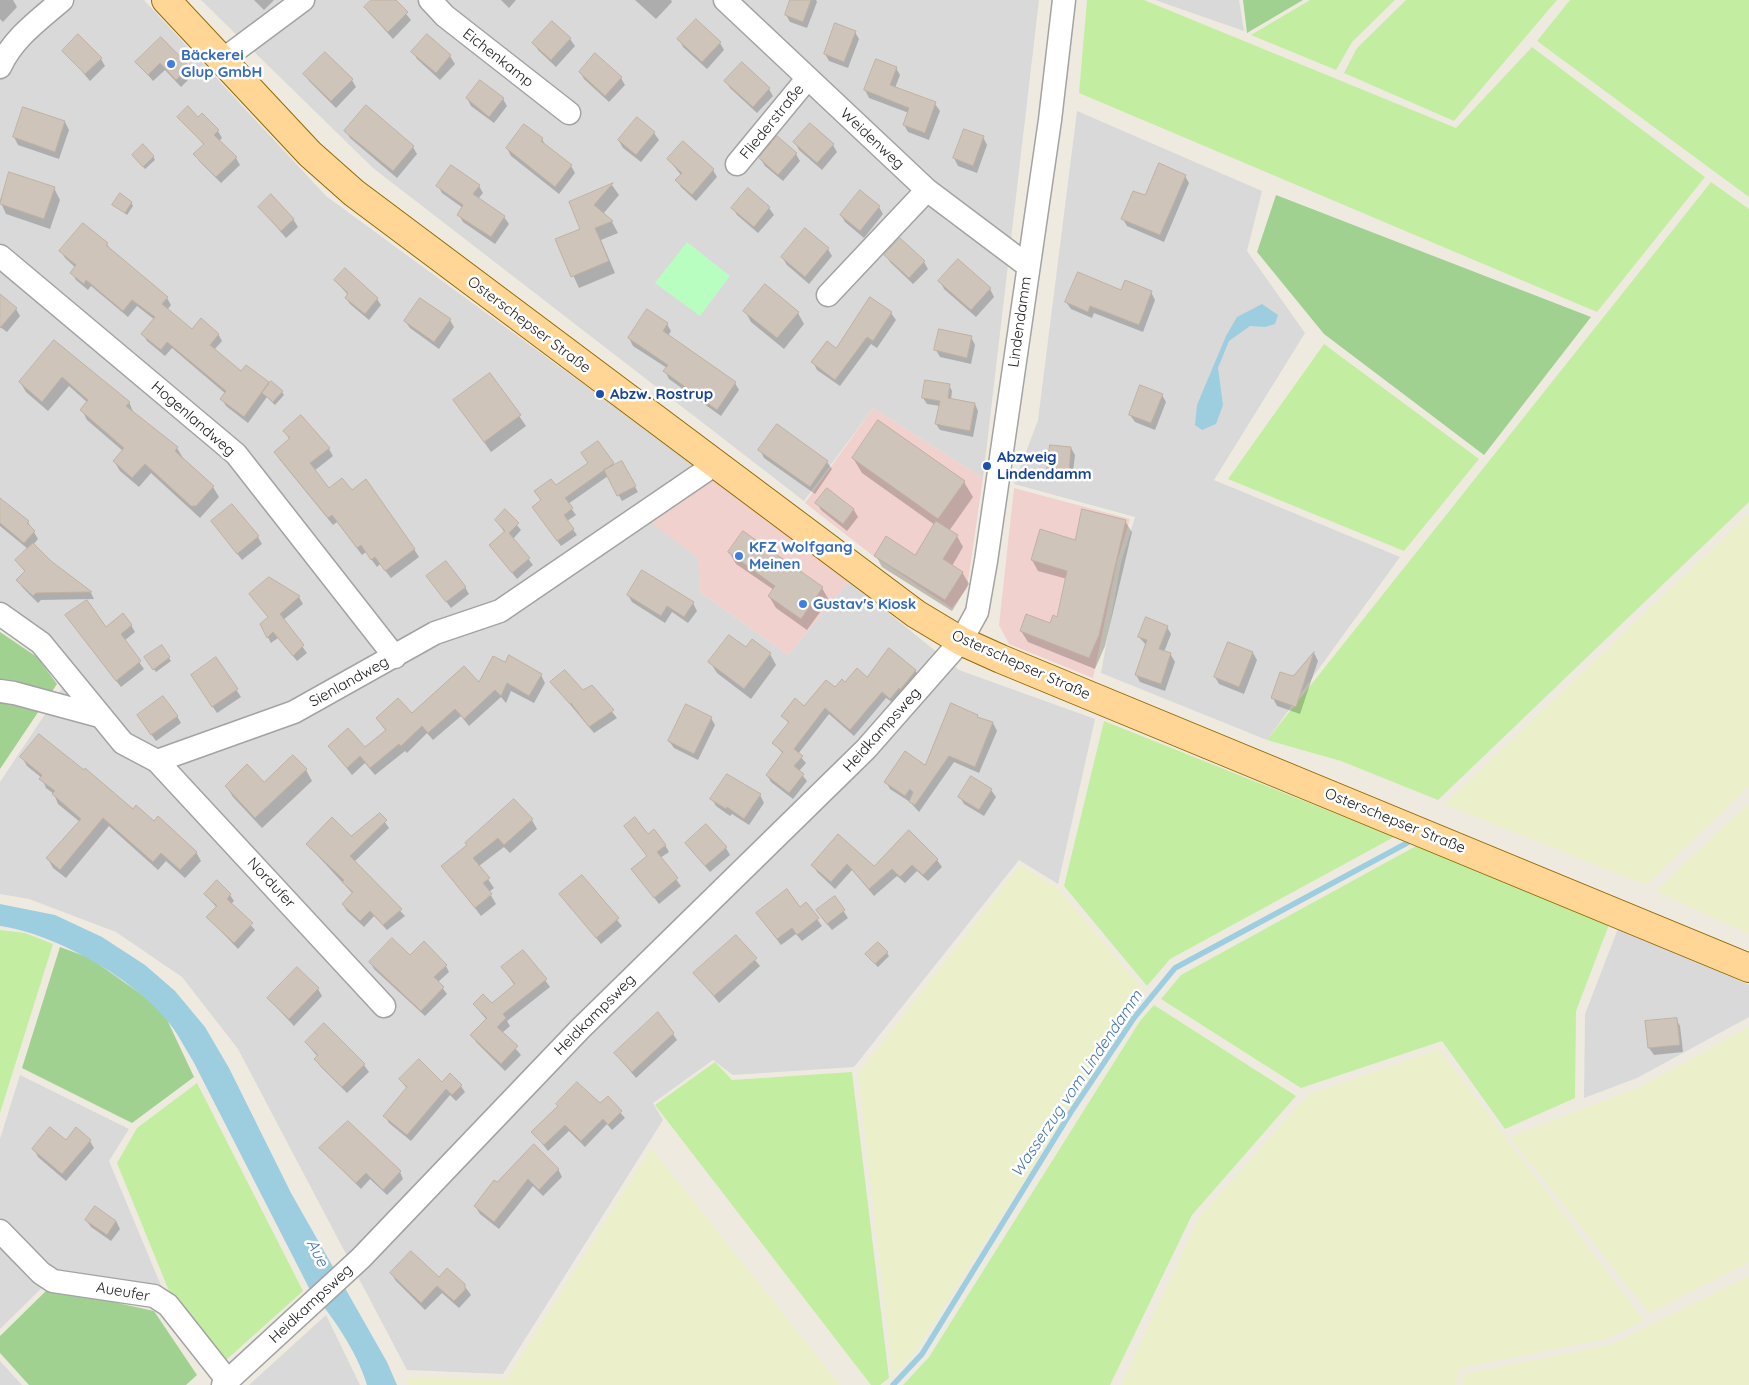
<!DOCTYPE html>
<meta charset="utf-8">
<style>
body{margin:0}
canvas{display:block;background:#eeeae0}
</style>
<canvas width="1749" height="1385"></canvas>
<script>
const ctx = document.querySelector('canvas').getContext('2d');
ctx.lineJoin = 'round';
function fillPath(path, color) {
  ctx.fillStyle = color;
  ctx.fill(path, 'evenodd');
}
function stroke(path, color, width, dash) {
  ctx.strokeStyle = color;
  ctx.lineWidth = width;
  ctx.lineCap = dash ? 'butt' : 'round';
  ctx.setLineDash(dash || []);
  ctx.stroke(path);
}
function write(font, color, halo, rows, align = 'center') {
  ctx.font = font + ' Quicksand,sans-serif';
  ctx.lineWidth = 5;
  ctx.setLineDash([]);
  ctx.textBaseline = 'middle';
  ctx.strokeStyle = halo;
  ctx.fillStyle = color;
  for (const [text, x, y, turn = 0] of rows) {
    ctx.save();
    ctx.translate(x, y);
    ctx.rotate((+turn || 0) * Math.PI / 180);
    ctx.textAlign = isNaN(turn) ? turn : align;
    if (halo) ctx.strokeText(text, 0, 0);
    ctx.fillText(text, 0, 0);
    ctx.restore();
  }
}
const residential = new Path2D(`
 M0,0H144L326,196L698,468L633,508L699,558L700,592L788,655L849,581L959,670L1095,719L1058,884L1019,860L854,1067L733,1075L713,1060L653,1103L663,1120L503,1374L407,1370L238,1049L182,977L116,932L29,899L0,894V782L65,684L41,652L0,624Z
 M201,0H1039L983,478L873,408L804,501L373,168Z
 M1155,0H1239L1244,31Z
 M1077,111L1262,191L1247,251L1305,333L1214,480L1400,557L1267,740L1101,673L1121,563L1135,517L1014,484L1038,420Z
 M1619,926L1749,985V1017L1637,1078L1584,1098L1585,1014Z
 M20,1075L129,1129L109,1161L162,1288L123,1279L60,1270L0,1329V1139Z
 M326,1315L360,1385H249Z
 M0,1361L22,1385H0Z`);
const commercial = new Path2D(`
 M873,408L983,478L967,588L952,608L872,555L805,503Z
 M708,476L849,581L788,655L700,592L698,558L645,518Z
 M1014,488L1130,519L1117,562L1093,678L1009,644L999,625Z`);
const farmland = new Path2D(`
 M1749,514V786L1646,885L1444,804Z
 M1749,803V934L1656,891Z
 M1020,865L1058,889L1144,990L916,1351L893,1376L858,1074Z
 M1749,1027V1262L1649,1313L1510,1137L1642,1086Z
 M1439,1049L1644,1321L1605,1339L1460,1368L1455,1385H1121L1199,1217L1308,1095Z
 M651,1148L840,1385H409L408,1377L507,1379Z
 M1749,1276V1385H1461L1464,1374L1610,1345Z`);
const grass = new Path2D(`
 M1087,0H1144L1456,128L1532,47L1705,177L1597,312L1079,93Z
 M1310,0H1395L1352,42L1336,70L1251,35Z
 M1406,0H1557L1454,121L1344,73L1357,48Z
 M1570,0H1749V197L1537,41Z
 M1711,182L1749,209V502L1438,800L1341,761L1267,740Z
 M1324,344L1479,459L1404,551L1228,479Z
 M1104,721L1394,837L1170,959L1147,986L1064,886Z
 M1416,846L1610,922L1576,1011L1575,1098L1505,1129L1442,1041L1301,1088L1161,999L1181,975Z
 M0,930L25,933L53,944L0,1113Z
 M1154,1005L1296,1096L1192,1215L1110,1385H903L929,1357L1140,1021Z
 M715,1062L732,1080L852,1072L889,1378L880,1385H871L655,1105Z
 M197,1083L303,1291L224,1362L169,1291L117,1163L137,1128Z`);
const forest = new Path2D(`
 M1243,0H1303L1247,33Z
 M1276,195L1591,317L1484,455L1324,334L1257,252Z
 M0,632L37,657L57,684L0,769Z
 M60,947L90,958L162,1009L194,1077L132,1123L22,1068Z
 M49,1288L154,1311L197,1375L186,1385H29L0,1353V1336Z`);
const park = new Path2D(`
 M687,242L730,276L700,316L655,283Z`);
const water = new Path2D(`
 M1262,304L1278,315L1275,324L1265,327L1250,326L1229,341L1218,368L1223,405L1216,424L1202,430L1195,425L1197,405L1226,336L1237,317Z
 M0,904L55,915L102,937L145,965L175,991L205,1027L229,1068L291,1193L387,1362L397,1385H367C357,1351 332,1316 309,1288L193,1061C186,1050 180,1038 173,1028C139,981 57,934 0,926Z`);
const shadow = new Path2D(`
 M0,0H13L17,7L3,22L0,19Z
 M254,0H274L264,10Z
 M373,0H395L411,20L393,39L365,8Z
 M501,0H516L509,8Z
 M635,0H671L672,2L656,19Z
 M792,0H816L817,2L807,28L790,22L786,15Z
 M855,32L859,39L848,68L829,61L825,54Z
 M427,35L450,56L455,64L440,80L417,59L413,52Z
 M161,39L193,75L181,87L165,70L153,81L137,62Z
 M570,39L575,46L556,67L538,50L534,43Z
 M679,39L720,43L724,50L707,69L683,47Z
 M325,53L352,80L356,87L336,108L309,81L305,74Z
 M101,59L105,66L90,81L74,62Z
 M896,68L900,75L895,88L935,104L940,111L929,140L908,132L904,125L909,113L869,98L865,90Z
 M580,72L621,78L625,85L609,102L584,79Z
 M726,81L769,89L773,96L757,113L730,88Z
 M467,98L503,99L507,106L494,123L471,106Z
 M179,117L198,118L218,131L222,138L219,141L236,158L240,165L221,183L199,161L195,154L204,145Z
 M637,119L654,133L659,140L641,162L623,148L619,141Z
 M65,122L69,130L59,159L18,145L14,137Z
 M964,130L983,137L987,145L977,173L958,166L954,158Z
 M346,131L413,147L417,154L397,178L350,138Z
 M542,139L546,146L571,166L575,173L559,194L511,156L507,148Z
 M795,142L833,145L837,152L822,170L799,150Z
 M683,143L713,170L717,177L696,201L681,187L677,180L681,175L669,160Z
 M796,154L800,161L783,181L765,166L760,158Z
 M133,156H153L155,160L145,169Z
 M10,173L54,188L60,200L50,229L6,214L0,201Z
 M1185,176L1189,183L1164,242L1127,226L1123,219L1146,197Z
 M612,185L619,195L603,214L612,222L618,233L601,240L615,273L579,288L557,240L582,229L571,202Z
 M438,186H479L483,193L478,199L504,217L509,224L495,244L463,222L459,215L463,208L442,193Z
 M131,202L133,206L127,215L114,205Z
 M259,207L293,219L298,227L286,238Z
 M879,207L883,214L864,238L845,222L841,215Z
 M733,208H769L774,215L758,233L737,215Z
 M107,244L111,251L167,298L171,305L167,310L192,331L218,334L222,341L214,350L242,373L268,383L282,392L284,395L275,405L267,397L248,423L226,406L222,399L226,394L172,348L165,356L147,341L143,334L155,320L137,306L128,317L91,286L88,290L76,280L72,273L76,268L65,258L61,251Z
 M828,249L832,256L809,284L787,265L782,257Z
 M886,255L924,262L928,269L913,284L890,262Z
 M958,261L990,289L994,297L976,317L944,289L940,281Z
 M345,270L377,299L381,305L369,320L350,304L346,298L348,295L335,280Z
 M1122,292H1151L1155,300L1143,332L1094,313L1092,318L1071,309L1066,302Z
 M0,296L16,309L20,316L7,332L0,327Z
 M871,299L891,313L896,320L877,348L871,344L840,386L817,370L813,362L836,349Z
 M745,311L798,313L804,324L784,349L751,322Z
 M450,320L454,327L439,349L410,328L405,321Z
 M667,324L671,331L668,336L735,383L739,390L721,416L669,379L665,371L667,368L633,346L629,338Z
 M971,337L975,345L971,364L940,357L936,350Z
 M54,342L129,402L134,414L177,448L183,458L213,487L219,497L200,518L151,473L139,487L120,471L114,461L123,451L87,420L82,410L88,403L69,386L48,411L26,392L20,382Z
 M490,374L526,426L491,452L455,401Z
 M949,385L952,391L951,400L975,404L978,411L973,437L940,430L936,424L940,406L927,404L923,398Z
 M1162,395L1166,402L1155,430L1135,422L1130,415Z
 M284,431L329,449L333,456L314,471L329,490L352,492L414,549L419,557L391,578L380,564L377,567L366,552L362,555L337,522L333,525L280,460L276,452L290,440Z
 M598,443L614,466L621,462L638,492L622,501L608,476L568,504L576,515L567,521L577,535L561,546L537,513L542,501L539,498L589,464Z
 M1071,448L1075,455L1072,481L1053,479L1049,471Z
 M760,450L827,462L832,469L815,494L764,458Z
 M853,458L964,482L973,497L949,531L957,536L963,547L952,566L962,572L969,584L952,611L882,567L876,556H915L935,525L862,473Z
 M827,490L854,510L858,517L847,531L821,510L817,503Z
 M0,505L28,522L38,539L33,545L50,562L91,593L94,599L41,600L38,603L22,587L18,580L25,572L17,561L28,549L0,526Z
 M505,511L521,530L513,539L533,565L517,579L490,545L505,533L496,520Z
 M1125,521L1132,532L1105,646L1095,669L1028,642L1021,631L1050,624L1058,619L1067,579L1038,571L1032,560Z
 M213,522L258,537L262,544L242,560Z
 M743,532L822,588L829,600L807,630L776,608L769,596L774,590L736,564L729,552Z
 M642,572L693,603L697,611L688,623L672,612L665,623L632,602L628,595Z
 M428,577L465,587L469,594L451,608Z
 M269,579L299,597L303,604L283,620L307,653L297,661L278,638L271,643L261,625L269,618L250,594Z
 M71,622L106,629L131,625L135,632L124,641L144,669L121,687Z
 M1167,627L1171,634L1164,652L1171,655L1175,662L1165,691L1140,682L1136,675L1146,645L1139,637Z
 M161,647L171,661L156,672L146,658Z
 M746,649L770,654L776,665L751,699L717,673L710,662Z
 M1253,653L1257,660L1244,694L1219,684L1215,677Z
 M1314,653L1318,661L1300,714L1277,706L1273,698Z
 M216,659L241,697L217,713L196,682Z
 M915,670L919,677L895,704L886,698L854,736L829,714L798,754L806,763L799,771L807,781L793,799L771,782L767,775L783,754L774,743L789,724L783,716L805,708L845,684Z
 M541,675L545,683L534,703L511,691L506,703L501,697L469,726L461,716L433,740L427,733L407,753L405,751L375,775L365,763L352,775L329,746L364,749L386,731L377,719L412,715L479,684Z
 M552,683L583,692L592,687L617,718L594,733Z
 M177,716L181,723L156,741L143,723Z
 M977,716L980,720L993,723L997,731L979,773L954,762L919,812L910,802L890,789L886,782L925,766Z
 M711,718L715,725L698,760L674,748L669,741Z
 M22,757L154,822L196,852L201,861L185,878L166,861L158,870L109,826L66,878L53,868L48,859L80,822L58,804L54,794L46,788L42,778L27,766Z
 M306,770L312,781L262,828L233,797L226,786L264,783Z
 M991,790L996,797L984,816L964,804L960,797Z
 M760,795L764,803L749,825L732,814L730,816L716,806L712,799Z
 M380,815L389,828L354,862L405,916L387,930L374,916L364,927L347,911L343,905L353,894L307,844L351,837Z
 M532,820L537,829L510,853L504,847L479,866L494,888L489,892L496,904L481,916L443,866L468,845Z
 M909,832L937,860L942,867L928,881L917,871L905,883L897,876L874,896L852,870L835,889L817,872L813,865L839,836L874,868Z
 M648,835L665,845L669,852L660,858L681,886L659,904L632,869L648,857Z
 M686,844L726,848L730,855L710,872Z
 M582,877L622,926L601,944L561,894Z
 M217,882L230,895L234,901L231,904L255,930L238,949L208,918L217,908L205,894Z
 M835,898L848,918L832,930L822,918Z
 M806,904L822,926L802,941L796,934L781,945L762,920L800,908Z
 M736,937L760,966L719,1003L695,973Z
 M887,953L889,956L878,967L869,958Z
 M410,956L446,966L449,972L438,982L447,994L425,1016L374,969L370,962Z
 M503,968L545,980L550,987L507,1021L510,1026L502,1033L521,1055L505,1071L476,1042L472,1035L487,1020L474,1005H492L515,986Z
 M318,989L322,996L294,1026L268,998Z
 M1676,1019L1680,1026L1683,1052L1654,1055L1649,1048L1647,1022Z
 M324,1024L364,1065L369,1072L347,1093L320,1066L316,1059L318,1057L306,1043Z
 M673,1034L677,1040L636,1078L615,1053Z
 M400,1079L461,1086L465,1092L456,1101L450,1095L411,1141L389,1123L385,1116L407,1089Z
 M608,1098L625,1118L612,1130L607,1124L585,1147L569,1131L548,1151L533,1132L600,1105Z
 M90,1141L94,1148L66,1181L38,1157L34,1149L66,1142Z
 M321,1148L400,1172L403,1179L387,1195L370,1179L361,1189Z
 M558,1169L562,1177L543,1196L533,1186L499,1229L480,1214L475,1206L497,1184Z
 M86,1220L116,1221L120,1229L111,1241L91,1227Z
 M447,1270L466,1288L471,1295L459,1308L442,1293L425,1310L396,1281L391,1273L439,1279Z`);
const stream = new Path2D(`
 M893,1385L922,1354L1071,1112L1134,1018L1175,968L1407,843`);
const building = new Path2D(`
 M371,0H396L408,12L388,32L364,7Z
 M790,0H811L803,22L785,15Z
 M696,19L721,42L702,62L677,39Z
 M552,21L571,38L551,60L532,43Z
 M835,23L856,31L844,62L824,54Z
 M78,34L102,58L85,74L62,51Z
 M427,34L451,55L436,73L411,52Z
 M161,37L190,67L176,80L160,63L148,75L135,62Z
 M325,52L353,79L331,101L303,74Z
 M595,53L622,77L605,96L579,72Z
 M876,59L897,67L890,85L936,102L925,133L903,125L909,108L864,90Z
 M742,62L770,88L753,107L724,81Z
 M480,80L504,98L489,117L466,98Z
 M366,105L414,146L393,171L344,131Z
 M188,106L198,117L202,113L219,130L214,135L237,157L216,177L193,154L204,144L177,117Z
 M23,107L65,121L55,152L13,137Z
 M637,117L655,132L636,155L618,140Z
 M810,123L834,144L817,163L793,142Z
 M524,124L543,138L541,141L572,165L555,187L506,148Z
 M964,129L984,136L973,166L953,158Z
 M777,136L797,153L778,175L759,158Z
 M683,141L714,169L692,195L675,180L682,173L667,159Z
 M143,144L154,156L143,167L132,155Z
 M1159,163L1186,175L1160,235L1121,219L1133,191L1145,195Z
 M451,165L480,185L473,194L505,216L491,237L457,215L463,205L436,186Z
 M9,172L55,187L44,219L0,204Z
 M613,183L594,205L613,221L595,228L609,261L571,277L555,239L580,229L569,202Z
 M748,188L770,207L754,227L731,208Z
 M860,190L880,206L860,231L840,215Z
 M120,193L132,202L125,213L112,205Z
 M271,194L294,219L281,231L258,207Z
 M83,223L108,243L106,245L168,297L162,304L192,329L201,318L219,334L210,345L241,371L246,365L269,382L244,417L220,399L226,391L167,342L161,350L141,334L155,317L132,300L123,311L86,280L84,284L70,273L76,265L59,251Z
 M805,228L829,248L805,277L781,257Z
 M900,238L925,261L909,278L884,255Z
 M958,259L991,288L971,310L938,281Z
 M345,268L378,298L365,314L345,298L348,293L334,280Z
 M1078,272L1121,290L1125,280L1152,291L1139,325L1090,306L1088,312L1065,302Z
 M765,284L799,312L777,338L743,311Z
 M0,294L17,308L0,328Z
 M870,297L892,312L873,341L867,337L835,380L811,362L827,341L836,348Z
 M420,298L451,319L434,342L404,321Z
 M647,309L668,323L663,331L736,382L717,410L663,371L668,365L628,338Z
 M939,329L972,336L967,358L934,350Z
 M54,340L130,402L126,406L178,447L175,451L214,486L196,506H191L145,464L132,478L113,461L124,448L80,410L88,400L62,377L42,402L19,382Z
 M490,373L521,415L484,442L453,400Z
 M925,380L950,384L948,398L975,403L970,431L935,424L940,401L922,398Z
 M271,381L283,391L273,402L262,393Z
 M1140,385L1163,394L1151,423L1129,415Z
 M301,415L330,448L310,463L329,488L342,478L352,490L366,479L415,549L385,571L375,557L371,560L361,545L357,548L332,515L328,518L274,452L290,438L283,431Z
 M878,420L965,481L938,519L852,458Z
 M777,424L828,461L810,487L758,450Z
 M598,441L614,463L565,498L573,508L564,515L574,529L557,541L532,507L541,500L534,491L551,479L556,485L588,463L581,453Z
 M1050,445L1071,447L1069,474L1047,471Z
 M622,461L636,486L617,496L604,470Z
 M827,488L854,509L843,524L815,503Z
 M0,498L29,521L27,523L35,531L24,543L0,523Z
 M232,504L259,536L237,554L211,521Z
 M505,509L519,523L509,533L530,558L512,573L489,545L505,531L495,520Z
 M1082,509L1126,520L1099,635L1089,658L1020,631L1026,614L1050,623L1053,615L1057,617L1067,571L1031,560L1040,529L1075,540Z
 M936,521L958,535L943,559L963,572L945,600L874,556L886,536L915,555Z
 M743,531L823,587L801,619L768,596L775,586L728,552Z
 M33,543L51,561L92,592L36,593L33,596L16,580L25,571L15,560Z
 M446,561L466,587L446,602L426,576Z
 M642,570L694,602L684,617L667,606L661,616L627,595Z
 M269,577L300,596L280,614L304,645L293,656L273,632L267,638L260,624L268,617L249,594Z
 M87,600L106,627L123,613L132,625L121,634L141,661L116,681L65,615Z
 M1146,617L1168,626L1159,649L1171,653L1161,684L1135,675L1147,640L1138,637Z
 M729,635L746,647L752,639L771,653L744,689L708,662Z
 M1228,642L1253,652L1239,687L1214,677Z
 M162,645L170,657L153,670L144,657Z
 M889,648L916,670L900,690L899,688L890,699L882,692L850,730L825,708L794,749L803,756L794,766L804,774L789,793L766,775L783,752L772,743L789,722L781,716L795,698L804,706L826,680L835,687L842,679L845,682L857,668L867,677Z
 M1314,652L1296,707L1271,698L1280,672L1293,676Z
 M509,655L542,674L529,696L507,683L501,696L495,690L464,719L455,709L428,733L422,726L401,746L399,744L370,768L360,756L347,768L328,746L348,728L365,747L386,730L376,718L398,698L412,713L464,666L479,682L493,656L505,662Z
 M216,657L238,689L212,707L191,675Z
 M565,670L583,690L592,685L614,710L589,727L571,703L570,704L550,682Z
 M163,696L178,716L151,735L137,715Z
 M951,703L978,715L977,717L993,722L975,767L949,756L915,805L909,802L913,792L910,789L905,796L884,782L905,751L925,765Z
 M686,704L712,717L694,754L668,741Z
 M39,734L84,770L85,768L133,809L136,805L154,821L158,816L197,852L180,870L161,853L153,862L103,818L60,870L46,858L81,819L52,794L55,791L39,779L42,775L20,757Z
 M293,755L307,769L255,818L225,786L247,764L264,782Z
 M727,774L761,794L744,819L727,807L726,809L710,799Z
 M971,776L992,789L979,810L958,797Z
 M514,799L533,819L504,845L498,838L473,858L490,878L483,883L492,894L475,908L441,866L467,845L465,843Z
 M380,813L387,820L350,856L402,909L383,925L370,911L360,921L342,904L353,892L342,882L344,880L306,844L332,817L351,836Z
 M635,817L648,834L654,829L666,845L657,852L678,878L654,898L631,869L647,856L624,826Z
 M706,824L727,847L705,866L685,843Z
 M909,830L938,859L923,875L912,865L900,877L892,869L869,889L847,864L831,882L811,865L838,834L874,866Z
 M582,875L619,918L596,938L559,894Z
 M217,880L231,894L227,899L253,923L234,943L206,917L217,906L204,894Z
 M787,889L800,907L806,902L819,918L797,935L792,928L777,939L756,913Z
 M835,896L845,910L827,924L816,910Z
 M736,935L757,958L714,996L693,973Z
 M392,938L410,955L424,941L447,965L434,977L444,987L421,1011L369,962Z
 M878,942L888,952L875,964L865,954Z
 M523,950L547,979L503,1014L506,1018L497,1027L518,1046L501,1064L470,1035L487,1018L473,1004L483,994L492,1003L515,984L501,967Z
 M297,967L319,988L289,1019L267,998Z
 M658,1012L674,1033L632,1072L614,1053Z
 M1677,1018L1680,1045L1648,1048L1645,1021Z
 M324,1023L365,1064L342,1087L314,1059L318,1055L305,1042Z
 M419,1059L442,1082L450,1073L462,1085L452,1095L446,1089L407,1135L383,1116L407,1087L399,1079Z
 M577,1082L600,1103L608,1096L622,1111L608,1125L603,1119L581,1141L565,1125L544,1145L531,1132L558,1106L556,1104Z
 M348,1121L401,1171L383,1190L366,1173L356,1183L319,1148Z
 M50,1127L66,1140L76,1127L91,1140L62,1174L32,1149Z
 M534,1144L559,1169L539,1190L528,1179L494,1222L474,1206L494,1180L497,1182Z
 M95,1206L116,1221L107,1235L85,1220Z
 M411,1251L439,1277L447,1268L465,1284V1290L454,1301L437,1286L421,1303L390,1273Z`);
const minor = new Path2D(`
 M430,0L445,16L569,113
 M725,0L927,190L1028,266
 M221,61L303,0
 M0,67C13,38 39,20 62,0
 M737,164L807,79
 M0,256L236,454L395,657
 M828,295L927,190
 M0,614L41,643L123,743L157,761L294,712L435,633L500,611L714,465
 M0,691L14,693L99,716
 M157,761L384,1006
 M0,1231L41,1273L53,1281L154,1296L168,1305L228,1381
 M223,1385L361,1258L580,1029L866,749L961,641L977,612L986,561L1050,120L1064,0`);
const major = new Path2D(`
 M166,0L310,154L354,193L916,614L961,641L1001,659L1749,968`);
const markers = [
 [171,64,5,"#3f7fe0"],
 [600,394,5,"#1a4fb4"],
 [987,466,5,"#1a4fb4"],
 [739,556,5,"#3f7fe0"],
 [803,604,5,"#3f7fe0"]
];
const shopNames = [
 ["Bäckerei",181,55],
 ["Glup GmbH",181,72],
 ["KFZ Wolfgang",749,547],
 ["Meinen",749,564],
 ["Gustav's Kiosk",813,604]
];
const streetNames = [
 ["Eichenkamp",498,58,38],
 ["Fliederstraße",772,122,-51],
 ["Weidenweg",872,139,43],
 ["Lindendamm",1020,322,-82],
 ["Osterschepser Straße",529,325,37],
 ["Hogenlandweg",193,419,41],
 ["Osterschepser Straße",1021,665,24],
 ["Sienlandweg",349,682,-29],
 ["Heidkampsweg",882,730,-48],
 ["Osterschepser Straße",1395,821,22],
 ["Nordufer",271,883,47],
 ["Heidkampsweg",595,1015,-45],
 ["Aueufer",123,1292,10],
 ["Heidkampsweg",311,1304,-43]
];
const transitNames = [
 ["Abzw. Rostrup",610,394],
 ["Abzweig",997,457],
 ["Lindendamm",997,474]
];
const waterNames = [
 ["Wasserzug vom Lindendamm",1077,1084,-56],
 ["Aue",317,1253,63]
];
fillPath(residential, '#dad9d9');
fillPath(commercial, '#f1d1ce');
fillPath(farmland, '#ebefca');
fillPath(grass, '#c3eea1');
fillPath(forest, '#a1d191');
fillPath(park, '#b8fec1');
fillPath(water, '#9dcee0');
fillPath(shadow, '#0003');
stroke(stream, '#9dcee0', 5.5);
fillPath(building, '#cec4b9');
stroke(building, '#c1b1a2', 1);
stroke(minor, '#a3a3a3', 25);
stroke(major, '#946a00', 30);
stroke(minor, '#fff', 22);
stroke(major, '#ffd695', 28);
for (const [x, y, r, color] of markers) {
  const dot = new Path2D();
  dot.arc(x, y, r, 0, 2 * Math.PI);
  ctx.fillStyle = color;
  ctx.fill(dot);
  stroke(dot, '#fff', 2);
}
write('bold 15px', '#366cbe', '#fff', shopNames, 'left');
write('15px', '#1c1c1c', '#fff', streetNames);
write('bold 15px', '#164399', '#fff', transitNames, 'left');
write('italic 16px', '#4175b2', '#fff', waterNames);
</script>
